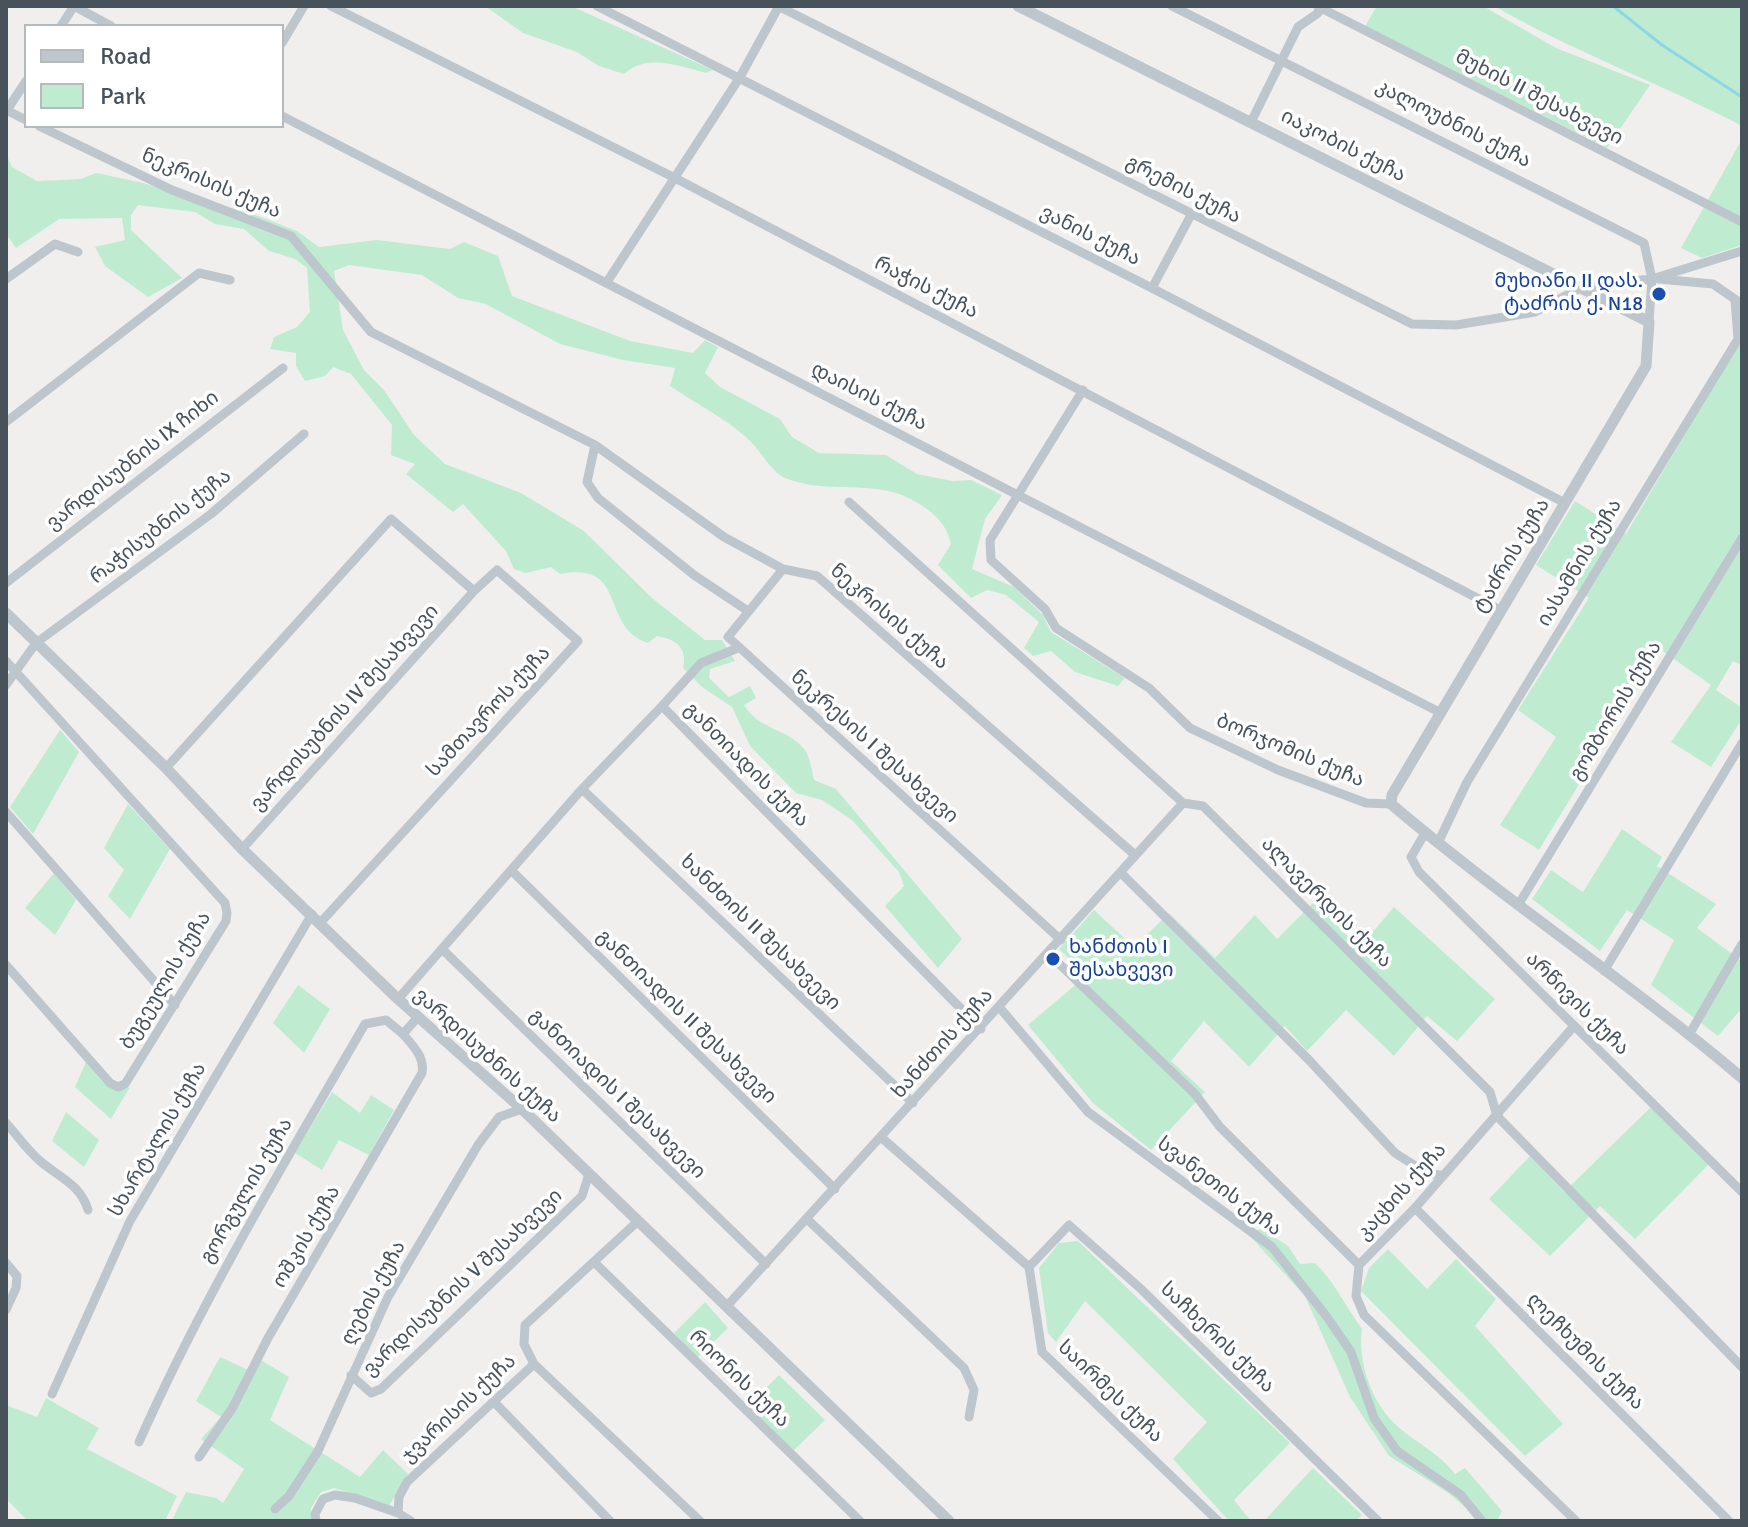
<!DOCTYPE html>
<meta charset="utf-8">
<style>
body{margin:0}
#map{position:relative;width:1748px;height:1527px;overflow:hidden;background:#f1eeee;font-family:Signika,sans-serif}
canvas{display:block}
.frame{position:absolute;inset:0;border:8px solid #47525b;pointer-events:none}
.legend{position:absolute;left:24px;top:24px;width:260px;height:104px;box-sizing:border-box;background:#fff;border:2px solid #b5babd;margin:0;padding:10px 14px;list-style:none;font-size:24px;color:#47525b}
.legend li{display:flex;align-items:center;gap:16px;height:40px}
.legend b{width:40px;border:2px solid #b5babd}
</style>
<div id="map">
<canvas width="1748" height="1527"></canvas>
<div class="frame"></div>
<ul class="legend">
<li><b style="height:10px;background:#bdc6cc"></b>Road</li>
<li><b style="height:22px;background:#bfecd0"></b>Park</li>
</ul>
</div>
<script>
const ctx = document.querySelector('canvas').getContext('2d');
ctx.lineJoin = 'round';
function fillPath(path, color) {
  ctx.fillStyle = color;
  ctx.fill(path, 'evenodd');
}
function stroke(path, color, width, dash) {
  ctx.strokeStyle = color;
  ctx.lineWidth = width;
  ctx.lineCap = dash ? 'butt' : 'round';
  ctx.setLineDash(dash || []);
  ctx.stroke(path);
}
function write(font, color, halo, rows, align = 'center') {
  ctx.font = font + ' Signika,"Noto Sans Georgian",sans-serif';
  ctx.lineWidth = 7;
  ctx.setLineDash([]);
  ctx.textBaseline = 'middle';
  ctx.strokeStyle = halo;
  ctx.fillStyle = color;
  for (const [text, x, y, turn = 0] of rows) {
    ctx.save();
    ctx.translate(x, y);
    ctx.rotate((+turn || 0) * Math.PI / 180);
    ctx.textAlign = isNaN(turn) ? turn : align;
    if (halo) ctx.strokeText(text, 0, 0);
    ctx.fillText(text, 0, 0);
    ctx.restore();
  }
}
const green = new Path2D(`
 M485,6H571L713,70L706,73C678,66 648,53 624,74L599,66L577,52L523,33Z
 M1377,6H1483L1556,48L1650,85L1607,148L1365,26Z
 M1494,6H1742V126C1660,83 1574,52 1494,6Z
 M1742,139V245L1702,258L1681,248Z
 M6,154L12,167L37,181L81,179L96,173L139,182L253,214L297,231L319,247L377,240L450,249L464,242L498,256L512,296L630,341L693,353L705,340L718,347L705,373L720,387L780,419L792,437L819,453L886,455L917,474L952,481L971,480L1002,495L985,519L972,569L1014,587L1043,615L1051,632L1125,678L1118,686L1075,672L1051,651L1033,656L1024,648L1039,622L1006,595L987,590L971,598L938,565L951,544C947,528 941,520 927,509C879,473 836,498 785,478C770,471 760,449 747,438C725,418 695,403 670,386L675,368L623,360L560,344L486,304L458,298L422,275L349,265L334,271L343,330L364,370L384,390L414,435L445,464L521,493L584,531L652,598L705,640H722L735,661L710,669L709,678L729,697L750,686L756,698L744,705C760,731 788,728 805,750C810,757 812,771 814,780L836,789L962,939L938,968L885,906L904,886L899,872L852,820L822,800L796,793L750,746L732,707L702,687L683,668C688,648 676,639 657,636L648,643C599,627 629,561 560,574L551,567L526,573L514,569L506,551L463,504L453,512L406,474L415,464L391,455L392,425L351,374L333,367L325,376L305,381L296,366V353L270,349L274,337L297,327L310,312L307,268L295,259L269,251L244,229L215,224L195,212L138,205L131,215V230L182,278L148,297L105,266L95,247L125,240L122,218L59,219L16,248L6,234Z
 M1742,337V665L1733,661L1716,690L1742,708V719L1711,767L1671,742L1711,685L1661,650L1539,850L1500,825L1556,737L1518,710L1589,598L1536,565L1575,501L1626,534Z
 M60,730L79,752L33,834L10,807Z
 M128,804L170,849L130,919L108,896L124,870L104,848Z
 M1622,829L1662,857L1657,866L1716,904L1697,928L1739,959L1742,955V1008L1718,1036L1651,985L1674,940L1627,910L1600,951L1532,899L1551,870L1583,892Z
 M54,873L76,900L55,935L25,908Z
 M1315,901L1359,948L1394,907L1495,999L1457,1041L1427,1016L1394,1056L1346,1010L1307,1051L1285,1026L1249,1067L1204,1021L1171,1061L1205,1092L1151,1150L1093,1103L1028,1025L1087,975L1059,949L1094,910L1134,947L1169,913L1215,958L1255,915L1277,939Z
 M298,985L330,1009L304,1053L273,1023Z
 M86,1062C99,1077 109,1097 130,1087L111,1119L75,1087Z
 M332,1092L360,1113L371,1095L394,1110L369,1155L339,1140L322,1170L295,1153Z
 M1651,1107L1709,1164L1635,1239L1600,1206L1550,1256L1489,1199L1530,1156L1564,1192Z
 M66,1112L99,1140L84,1167L52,1141Z
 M1262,1229L1288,1246L1300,1264L1315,1263C1334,1281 1346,1307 1362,1329C1357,1363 1373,1408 1402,1430C1420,1445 1440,1454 1455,1474L1465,1468L1502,1511L1497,1521H1482L1447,1492L1389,1456L1350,1397L1305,1296L1247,1233Z
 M1078,1241L1290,1443L1234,1500L1251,1521H1229L1173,1459L1207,1422L1085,1301L1056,1342L1048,1333L1039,1268L1059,1243Z
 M1388,1249L1427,1289L1456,1259L1496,1299L1475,1326L1563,1424L1525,1456L1361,1291L1369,1268Z
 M705,1302L728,1328L697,1358L674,1333Z
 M220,1357L255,1373L261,1360L289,1377L270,1420L360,1477L383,1450L408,1474L389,1506L334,1488L321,1492L311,1508V1521H179L173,1518L186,1492L216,1498L223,1503L244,1469L201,1439L221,1417L196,1401Z
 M779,1375L825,1420L793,1451L748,1406Z
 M46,1398L99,1428L87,1449L177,1496L165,1521H28L6,1499V1405L37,1417Z
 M1313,1468L1362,1515L1356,1521H1264Z`);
const stream = new Path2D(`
 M1613,6L1662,45L1742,97`);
const minor = new Path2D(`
 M74,6L111,26
 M331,6L675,178L1500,610
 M597,6L1144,284L1565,503
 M778,6L1412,324L1456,325L1535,312L1584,286L1652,279L1742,251
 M1172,6L1644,243L1652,279L1649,322
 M1319,7L1742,222
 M61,26L74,6
 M282,43L304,6
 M6,110L26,120
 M7,110L26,81
 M282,116L1439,712
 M1252,120L1298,27L1318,13L1319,6
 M39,126L172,190L291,236L371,332L595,445L724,537L783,569L817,576L1135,855
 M6,279L55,244L78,252
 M1659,279L1713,284L1742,304
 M607,282L740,77L779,6
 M1152,288L1191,215
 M1083,390L990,540L991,560L1045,609L1056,628L1149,688L1190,728L1278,770L1366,803L1391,804
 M6,422L199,273L230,280
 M595,445L587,482L598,498L694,575L748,611
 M849,502L1183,803L1203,806L1490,1092L1497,1116L1742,1367
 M783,569L728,637L1061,940
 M6,583L283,368
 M6,661L225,903L227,913L226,921L125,1084L118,1087L110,1083L6,965
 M6,685L36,643L211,514L304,434
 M662,706L701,663L738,648
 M166,768L391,519L474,591L497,570L578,641L321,922
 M582,789L913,1103
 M6,812L175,1005
 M1425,833L1411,857L1419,872L1742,1192
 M1438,843L1467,782L1738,339L1735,300
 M242,849L474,591
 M512,871L835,1189
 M1121,873L1308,1059L1395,1153L1428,1174L1441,1175
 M1520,902L1742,538
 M443,950L766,1264
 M1049,954L1195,1094L1220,1127L1359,1265
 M1604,971L1742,743
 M398,999L582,789L662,706L981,1029
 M1000,1008L1088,1112L1272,1247L1327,1317L1351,1352L1374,1418L1397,1451L1461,1495L1482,1521
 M1574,1026L1415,1208L1359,1265L1356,1296L1364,1315L1576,1521
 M1690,1033L1742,944
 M6,1123C17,1135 28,1151 40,1161C60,1178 80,1184 88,1210
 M882,1138L1029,1267L1042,1352L1218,1521
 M1415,1208L1729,1521
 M807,1219L964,1368L974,1390L969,1417
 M594,1262L860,1521
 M6,1263L17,1276L16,1288L6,1310
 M1029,1267L1069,1225L1141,1289L1378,1521
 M727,1306L1183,803
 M534,1364L700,1521
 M351,1375L371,1393L381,1389L582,1196L589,1174
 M52,1394L130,1221L312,914
 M495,1403L610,1521
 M139,1442C204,1296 285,1162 365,1024L386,1020L403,1034L418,1017
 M199,1457L233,1407L268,1338L422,1073C425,1057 413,1046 403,1034
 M275,1509L289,1496L318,1451L388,1297L478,1145L499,1117L522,1109
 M316,1521L315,1514L323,1499L335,1495L355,1498L398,1513
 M411,1521L398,1513L399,1497L407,1482L534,1364L524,1344L525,1325L637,1222`);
const tertiary = new Path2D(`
 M1018,6L1649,322L1646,366L1392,795L1391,804C1504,900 1629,982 1742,1078
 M6,613L166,768L242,849L398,999L522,1109L949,1521`);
const markers = [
 [1659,294,8,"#1a4fb4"],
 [1053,959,8,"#1a4fb4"]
];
const streetNames = [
 ["მუხის II შესახვევი",1539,98,27],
 ["კალოუბნის ქუჩა",1453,124,27],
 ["იაკობის ქუჩა",1343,146,27],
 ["ნეკრისის ქუჩა",211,184,23],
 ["გრემის ქუჩა",1183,190,27],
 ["ვანის ქუჩა",1090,236,27],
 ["რაჭის ქუჩა",926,288,27],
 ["დაისის ქუჩა",869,397,27],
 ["ვარდისუბნის IX ჩიხი",133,461,-38],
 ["რაჭისუბნის ქუჩა",161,527,-38],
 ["ტაძრის ქუჩა",1512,556,-59],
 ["იასამნის ქუჩა",1580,563,-59],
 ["ნეკრისის ქუჩა",889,617,41],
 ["ვარდისუბნის IV შესახვევი",345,708,-48],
 ["გომბორის ქუჩა",1616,711,-59],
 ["სამთავროს ქუჩა",489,712,-47],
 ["ნეკრესის I შესახვევი",874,747,42],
 ["ბორჯომის ქუჩა",1290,751,23],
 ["განთიადის ქუჩა",746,765,45],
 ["ალავერდის ქუჩა",1326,903,45],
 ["ხანძთის II შესახვევი",760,933,44],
 ["ბუგეულის ქუჩა",166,981,-59],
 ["არწივის ქუჩა",1577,1004,45],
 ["განთიადის II შესახვევი",686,1017,44],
 ["ხანძთის ქუჩა",943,1044,-48],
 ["ვარდისუბნის ქუჩა",487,1056,42],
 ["განთიადის I შესახვევი",617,1094,44],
 ["სხარტალის ქუჩა",158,1140,-60],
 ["სვანეთის ქუჩა",1219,1187,37],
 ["გორგულის ქუჩა",247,1191,-60],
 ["კაცხის ქუჩა",1402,1192,-48],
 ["ოშკის ქუჩა",307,1237,-60],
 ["ვარდისუბნის V შესახვევი",463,1283,-43],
 ["ღების ქუჩა",374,1293,-62],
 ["საჩხერის ქუჩა",1217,1338,44],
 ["ლეჩხუმის ქუჩა",1585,1352,45],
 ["რიონის ქუჩა",739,1379,44],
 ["საირმეს ქუჩა",1110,1392,44],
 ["ჯვარისის ქუჩა",459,1409,-43]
];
const transitNames = [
 ["მუხიანი II დას.",1643,282],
 ["ტაძრის ქ. N18",1643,305],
 ["ხანძთის I",1069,948,"left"],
 ["შესახვევი",1069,971,"left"]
];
fillPath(green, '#bfecd0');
stroke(stream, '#8ed6e7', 3);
stroke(minor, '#bdc6cc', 9);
stroke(tertiary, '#bdc6cc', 11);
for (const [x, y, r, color] of markers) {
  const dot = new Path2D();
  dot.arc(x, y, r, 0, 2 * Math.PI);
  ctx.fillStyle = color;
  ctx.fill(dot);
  stroke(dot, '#fff', 3);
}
write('20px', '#47525b', '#fff', streetNames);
write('20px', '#164399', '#fff', transitNames, 'right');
</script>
